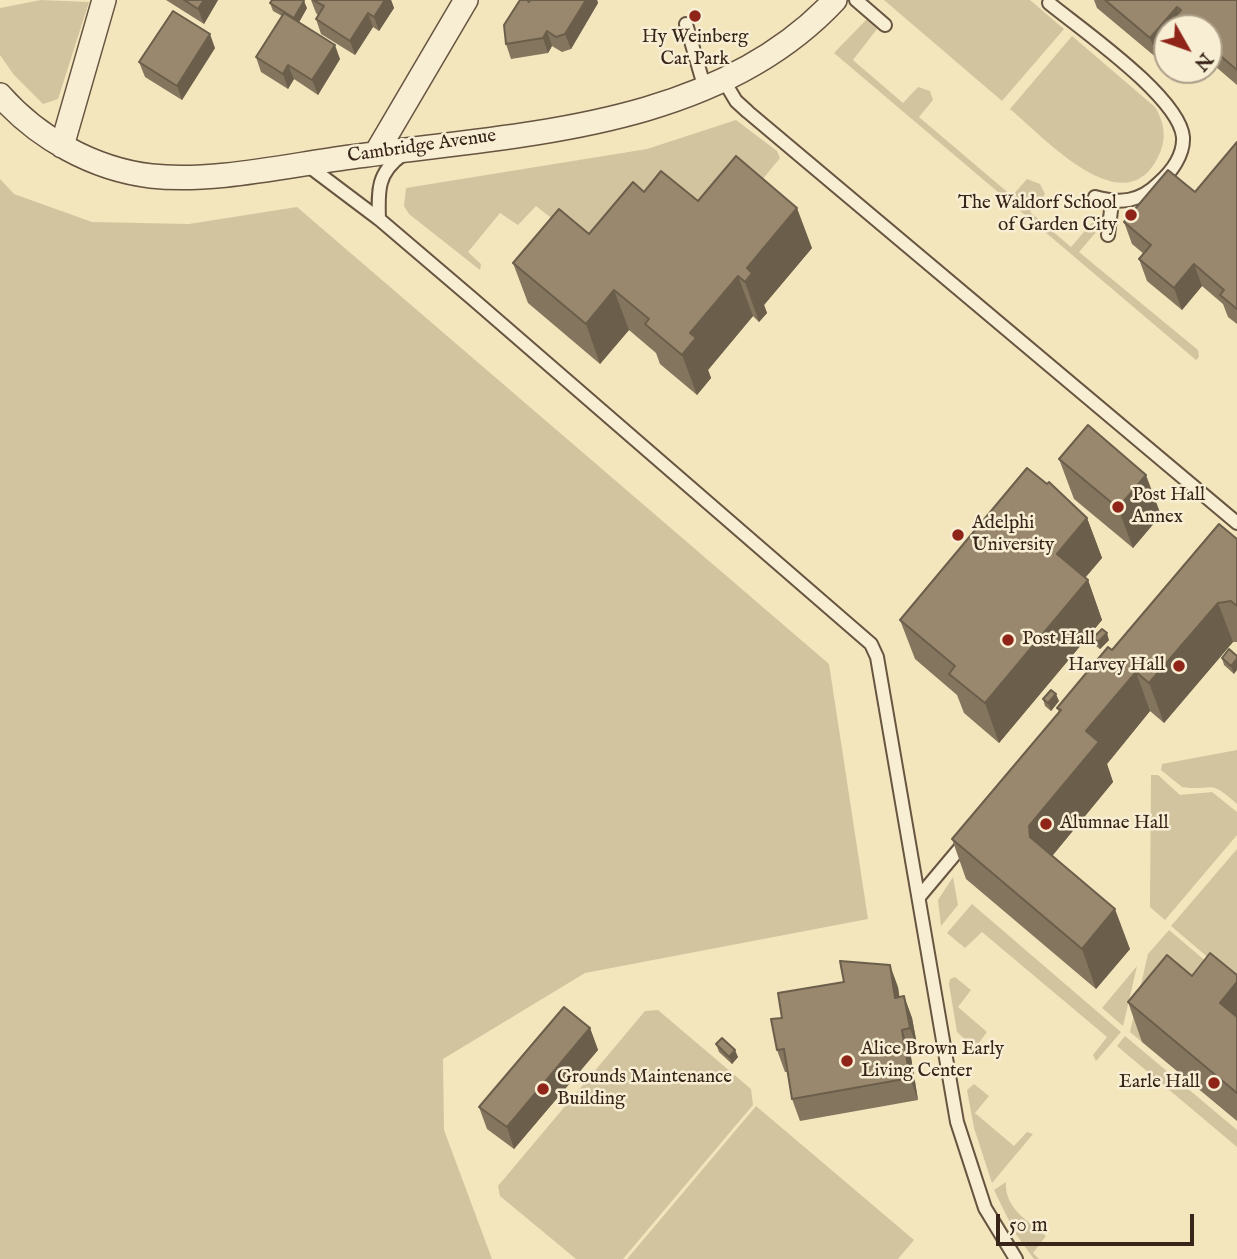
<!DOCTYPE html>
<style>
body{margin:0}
#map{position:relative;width:1237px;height:1259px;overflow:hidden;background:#f3e5bc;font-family:"IM FELL English",serif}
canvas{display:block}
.north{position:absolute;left:1153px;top:14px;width:70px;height:70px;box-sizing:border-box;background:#f7eed3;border:2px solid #ab9d88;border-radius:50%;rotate:130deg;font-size:19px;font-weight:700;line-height:28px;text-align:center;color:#382418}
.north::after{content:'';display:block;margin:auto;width:24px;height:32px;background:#8f2418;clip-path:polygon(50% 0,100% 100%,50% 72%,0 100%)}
.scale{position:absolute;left:996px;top:1214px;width:198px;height:32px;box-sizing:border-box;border:4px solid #382418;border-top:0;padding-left:9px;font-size:21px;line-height:24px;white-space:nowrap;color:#382418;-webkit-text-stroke:5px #f7eed3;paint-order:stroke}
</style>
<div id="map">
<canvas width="1237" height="1259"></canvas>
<div class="north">N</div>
<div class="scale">50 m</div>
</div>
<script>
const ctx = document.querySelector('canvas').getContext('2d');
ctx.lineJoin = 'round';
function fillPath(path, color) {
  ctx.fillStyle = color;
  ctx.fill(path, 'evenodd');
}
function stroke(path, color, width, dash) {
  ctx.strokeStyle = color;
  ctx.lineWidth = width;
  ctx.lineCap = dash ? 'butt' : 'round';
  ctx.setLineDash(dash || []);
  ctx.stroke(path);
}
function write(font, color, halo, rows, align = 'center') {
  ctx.font = font + ' "IM FELL English",serif';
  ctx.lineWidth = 5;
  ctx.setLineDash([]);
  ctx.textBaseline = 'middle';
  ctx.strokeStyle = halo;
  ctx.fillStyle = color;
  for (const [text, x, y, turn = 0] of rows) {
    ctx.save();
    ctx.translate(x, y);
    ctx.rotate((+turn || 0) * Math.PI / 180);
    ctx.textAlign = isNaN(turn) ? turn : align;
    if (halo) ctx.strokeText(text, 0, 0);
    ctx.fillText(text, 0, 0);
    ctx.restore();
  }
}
const green = new Path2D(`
 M41,0L89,2L58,99L43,104L14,75L0,55V8Z
 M884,0H1030L1064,29L1002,101Z
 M867,19L877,29L853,60L903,103L918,87L930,91L933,100L919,117L1012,196L1027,179L1040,184L1045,194L1030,212L1071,247L1096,218L1101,217L1103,224L1079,252L1198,350L1199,357L1196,360L834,53Z
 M1072,36L1155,107C1165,123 1167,140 1158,157C1124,227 1042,135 1010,109Z
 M736,120L777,151L780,158L712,241L611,265L536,206L518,225L500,213L468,252L481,264L480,270L409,214L404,206L406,188L647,149Z
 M0,179L14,194L92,222L189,224L297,207L829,664L868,919L585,973L443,1059L444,1130L492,1259H0Z
 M1237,750V804C1207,777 1214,792 1182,787L1161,770L1162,764Z
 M1151,775H1158L1180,795L1212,792L1237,812V835L1165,920L1150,907Z
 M1237,849V982L1171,926Z
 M953,877L958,905L941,926L938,900Z
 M972,904L1121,1032L1096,1061L1093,1055L1107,1037L982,932L965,948L947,933Z
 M1169,930L1227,979L1142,1042L1130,1032L1148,954Z
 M1137,966L1123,1026L1102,1008Z
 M955,977L971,990L958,1007L987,1032L975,1048L957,1032L949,984L950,979Z
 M658,1010L751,1089L753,1105L623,1259H576L500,1196L498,1186L645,1011Z
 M1125,1036L1237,1130V1147L1117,1046Z
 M974,1084L989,1096L975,1113L1014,1146L1027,1132L1033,1134L992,1183L974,1128L967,1090Z
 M756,1106L914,1240L898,1259H627Z
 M1006,1182C1004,1208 1028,1221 1046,1236L1033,1253L1039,1259H1034L1015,1233L994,1190Z`);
const lane = new Path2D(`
 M856,0L885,25
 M1049,3C1082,30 1179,97 1183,137C1184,155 1171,172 1159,183C1140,202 1120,204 1095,197
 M686,24L705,89
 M724,81L736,101L748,112L1237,523
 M306,164L379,219L474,300L871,644L877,657L957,1122L985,1208L1016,1259
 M379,219C378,191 377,173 402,155
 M1108,235L1112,202
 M919,897L966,841`);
const street = new Path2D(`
 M0,95C38,138 93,169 151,176C213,183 289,165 351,157C516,134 714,130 835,0
 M62,146L104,0
 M376,153L466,0`);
const wall = new Path2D(`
 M166,0H218L204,24Z
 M311,0H391L394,8L379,31L373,27L355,55L321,34L316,19L318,15L316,13Z
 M530,0H597L598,3L571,49L562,52L552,46L548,53L511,59L506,44Z
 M1094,0H1236L1237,1V85L1209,61V28H1167V49L1158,59L1097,8Z
 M270,3L307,8L299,22L340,59L318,95L294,79L288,89L261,72L256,57L282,16L273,11Z
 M215,48L182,100L145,77L139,62Z
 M1237,142V324L1228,317L1223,304L1202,286L1182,310L1147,281L1139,259L1144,254L1132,244L1124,222L1195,192Z
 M644,192L698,201L812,248L764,305L767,313L759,322L753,316L708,370L711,378L697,395L660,364L656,353L629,330L600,364L528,303L513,263L589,234Z
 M1059,459L1161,515L1133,548L1074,499Z
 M1087,518L1102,558L1085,578L1088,580L1102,620L999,743L964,713L957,695L915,659L900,620Z
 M1237,539V642H1233L1164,723L1150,711L1107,764L1113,782L1052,856L1130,949L1096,989L966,879L952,839L1059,712L1057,708L1112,650Z
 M1093,638L1109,640L1100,649L1096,646Z
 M1237,656L1234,674L1224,665L1222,658Z
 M1043,699L1059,701L1051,711L1045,706Z
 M1237,975V1121L1142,1042L1128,1002L1192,976Z
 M898,987L899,997L904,996L912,1018L918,1050L910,1051L918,1100L800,1121L792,1099L787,1072H785L777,1050Z
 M590,1028L598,1050L514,1149L487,1129L479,1107Z
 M716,1044L738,1057L732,1064L719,1052Z`);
const shadedWall = new Path2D(`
 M204,0H218L204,24L198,9Z
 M385,0H391L394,8L379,31L374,17Z
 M586,0H597L598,3L571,49L565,34Z
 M304,1L307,8L297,26L294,18Z
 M1177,7L1183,24L1175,17L1179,28H1167V49L1158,59L1150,38Z
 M368,13L373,27L355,55L350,41Z
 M547,31L552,46L548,53L543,38Z
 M210,34L215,48L182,100L177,86Z
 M335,45L340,59L318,95L312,80Z
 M288,65L294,79L288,89L283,74Z
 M797,208L812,248L764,305L767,313L759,322L745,282L747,268Z
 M1194,264L1202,286L1182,310L1174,288Z
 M738,276L753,316L708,370L711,378L697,395L682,355L690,333Z
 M614,290L629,330L600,364L586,324Z
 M1146,475L1161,515L1133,548L1118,508Z
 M1087,518L1102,558L1071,594L1057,554Z
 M1088,580L1102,620L999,743L985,703Z
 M1218,603L1233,642L1164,723L1149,683Z
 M1107,633L1109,640L1100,649L1098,642Z
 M1237,659V670L1234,674L1231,666Z
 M1136,672L1150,711L1107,764L1113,782L1044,866L1030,837L1029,826L1086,731Z
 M1056,694L1059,701L1051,711L1048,703Z
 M1115,909L1130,949L1096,989L1082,949Z
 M890,965L898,987L903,1020L895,998Z
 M1237,982V1039L1220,1003Z
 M904,996L912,1018L918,1050L910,1028Z
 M590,1028L598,1050L514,1149L507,1127Z
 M902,1030L910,1051L918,1100L910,1078Z
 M735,1050L738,1057L732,1064L729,1057Z`);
const building = new Path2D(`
 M184,0H204L198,9Z
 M272,0H303L304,1L294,18L270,3Z
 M313,0H385L374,17L368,13L350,41L316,19L324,6Z
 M520,0H527L529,2L530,0H586L565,34L556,37L547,31L543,38L506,44L504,25Z
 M1105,0H1236L1237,1V70L1209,46V28H1188L1175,17L1181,10L1177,7L1150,38Z
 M173,11L210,34L177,86L139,62Z
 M284,13L335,45L312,80L288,65L283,74L256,57Z
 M1237,142V309L1220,295L1224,290L1194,264L1174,288L1139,259L1151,245L1124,222L1168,170L1195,192Z
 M736,156L797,208L747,268L752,273L745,282L738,276L690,333L696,338L682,355L645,324L649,319L614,290L586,324L513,263L559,209L589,234L633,182L644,192L661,171L698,201Z
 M1088,425L1146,475L1118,508L1059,459Z
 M1027,468L1047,484L1049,482L1087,518L1057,554L1088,580L985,703L949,674L955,666L900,620Z
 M1219,524L1237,539V606L1231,601L1218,603L1149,683L1136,672L1086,731L1099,742L1029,826L1030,837L1115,909L1082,949L952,839L1061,710L1057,708L1108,647L1112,650Z
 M1102,629L1107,633L1098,642L1093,638Z
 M1229,649L1237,656V659L1231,666L1222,658Z
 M1051,690L1056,694L1048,703L1043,699Z
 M1210,953L1237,975V982L1220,1003L1237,1017V1093L1128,1002L1167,955L1192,976Z
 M840,961L890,965L895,998L904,996L910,1028L902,1030L910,1078L792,1099L784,1049L777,1050L771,1019L782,1018L778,993L844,982Z
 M564,1007L590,1028L507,1127L479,1107Z
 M722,1038L735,1050L729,1057L716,1044Z`);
const markers = [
 [695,16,7,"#8f2418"],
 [1131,215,7,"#8f2418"],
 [1118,507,7,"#8f2418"],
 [958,535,7,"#8f2418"],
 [1008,640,7,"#8f2418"],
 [1179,666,7,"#8f2418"],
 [1046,824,7,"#8f2418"],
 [847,1061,7,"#8f2418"],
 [1214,1083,7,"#8f2418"],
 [543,1089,7,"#8f2418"]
];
const poiNames = [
 ["Hy Weinberg",695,38,"center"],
 ["Car Park",695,60,"center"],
 ["The Waldorf School",1117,204,"right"],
 ["of Garden City",1117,226,"right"],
 ["Post Hall",1132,496],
 ["Annex",1132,518],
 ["Adelphi",972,524],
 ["University",972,546],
 ["Post Hall",1022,640],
 ["Harvey Hall",1165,666,"right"],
 ["Alumnae Hall",1060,824],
 ["Alice Brown Early",861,1050],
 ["Living Center",861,1072],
 ["Grounds Maintenance",557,1078],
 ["Building",557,1100],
 ["Earle Hall",1200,1083,"right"]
];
const streetNames = [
 ["Cambridge Avenue",422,147,-8]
];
fillPath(green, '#d3c4a0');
stroke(lane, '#675441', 16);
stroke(street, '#675441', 26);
stroke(lane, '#f7eed3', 12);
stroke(street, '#f7eed3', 23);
fillPath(wall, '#84755e');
fillPath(shadedWall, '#6b5f4c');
fillPath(building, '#99886d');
stroke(building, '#6b5f4c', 2);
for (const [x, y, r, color] of markers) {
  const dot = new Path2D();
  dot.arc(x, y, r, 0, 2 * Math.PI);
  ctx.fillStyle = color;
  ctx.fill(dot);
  stroke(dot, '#f7eed3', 2.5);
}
write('19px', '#382418', '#f7eed3', poiNames, 'left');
write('19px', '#382418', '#f7eed3', streetNames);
</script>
